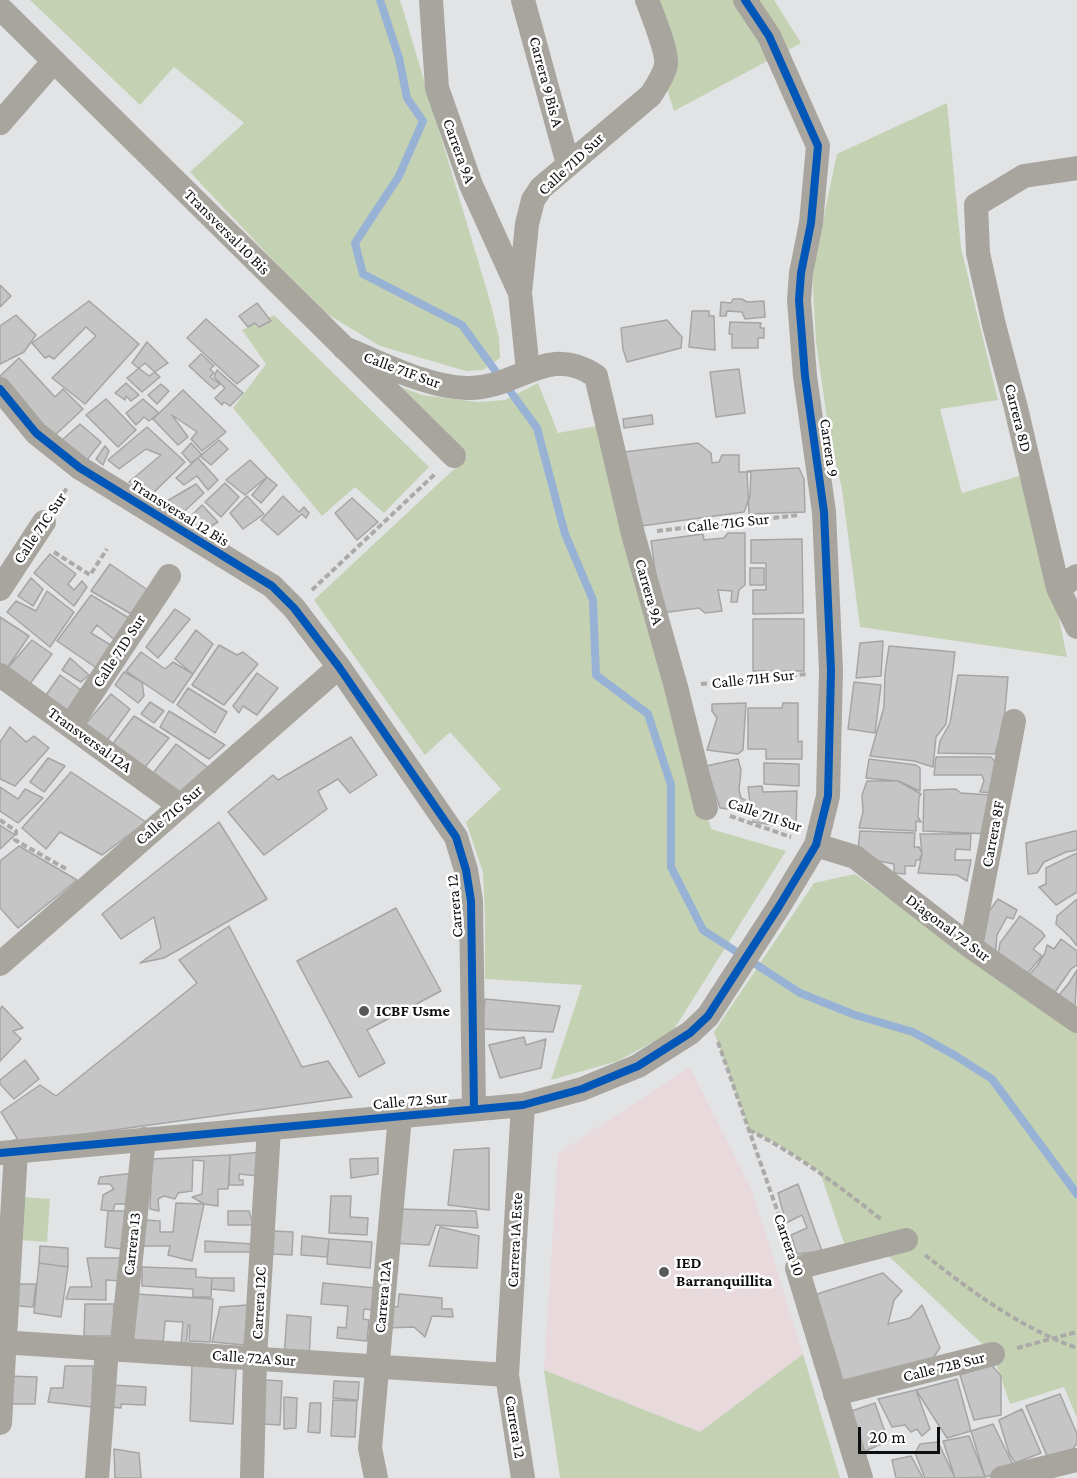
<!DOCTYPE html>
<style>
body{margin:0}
#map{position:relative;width:1077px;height:1478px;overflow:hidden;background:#e2e3e5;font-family:"Crimson Pro",serif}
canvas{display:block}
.scale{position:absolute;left:858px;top:1427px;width:82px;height:27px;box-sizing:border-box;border:3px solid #0e0f10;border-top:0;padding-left:8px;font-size:18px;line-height:21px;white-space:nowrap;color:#0e0f10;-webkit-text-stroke:4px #fff;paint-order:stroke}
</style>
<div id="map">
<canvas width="1077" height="1478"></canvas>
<div class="scale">20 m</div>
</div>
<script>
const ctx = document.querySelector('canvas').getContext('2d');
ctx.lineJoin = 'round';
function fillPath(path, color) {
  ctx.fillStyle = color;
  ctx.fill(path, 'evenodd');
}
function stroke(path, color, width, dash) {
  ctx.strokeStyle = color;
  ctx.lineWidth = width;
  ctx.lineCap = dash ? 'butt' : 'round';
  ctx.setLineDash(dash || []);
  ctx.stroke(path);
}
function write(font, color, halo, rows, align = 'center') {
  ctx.font = font + ' "Crimson Pro",serif';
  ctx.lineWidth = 5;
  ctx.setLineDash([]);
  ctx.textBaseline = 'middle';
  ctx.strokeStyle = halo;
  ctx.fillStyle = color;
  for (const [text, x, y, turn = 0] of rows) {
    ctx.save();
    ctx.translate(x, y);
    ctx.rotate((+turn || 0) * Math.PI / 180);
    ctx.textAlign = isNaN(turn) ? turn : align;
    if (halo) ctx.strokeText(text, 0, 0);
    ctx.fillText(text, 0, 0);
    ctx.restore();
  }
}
const education = new Path2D(`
 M690,1067L752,1190L803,1354L700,1432L544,1370L558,1153Z`);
const green = new Path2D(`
 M30,0H400L488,294L499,337L500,358L483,370L466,371L380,346L319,309L190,172L244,123L174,67L140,105Z
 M639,0H774L801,43L674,111Z
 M947,103L961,248L998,400L940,409L962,493L1029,473L1067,657L860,627L842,489L829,433L816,342L812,272L837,154Z
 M274,315L429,467L384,513L355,487L322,516L233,408L266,364L242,330Z
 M538,383L558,433L596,426L711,829L786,851L673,1031L618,1061L551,1080L582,985L485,979V916L483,872L466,822L501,789L450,732L425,755L314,600L467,457L393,384L422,395L478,402L505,400Z
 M855,874L1077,1033V1418L1064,1387L1010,1404L993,1354L879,1247L848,1255L820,1172L781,1146L749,1130L714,1032L814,883Z
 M23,1197L50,1199L47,1242L20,1240Z
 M803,1354L840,1478H560L544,1370L700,1432Z`);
const stream = new Path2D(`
 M380,0L399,58L407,98L423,121L399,176L355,243L363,274L462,325L537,428L565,534L593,600L596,675L648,714L671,785V867L703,930L800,993L855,1015L913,1032L956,1056L992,1079L1077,1194`);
const building = new Path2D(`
 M0,285L11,296L0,307Z
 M733,299H742L747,302L764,301L765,317L745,319L742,312L727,311L726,316H720L721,302L731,303Z
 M89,301L139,344L85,404L52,378L96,336L86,327L54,359L49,356L45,358L32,343Z
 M257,303L271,321L259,327L255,323L248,327L239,316Z
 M692,311H709V316H714L715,350L689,347Z
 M16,315L36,335L24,352L0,364V326Z
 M206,319L259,366L237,384L187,338Z
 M667,320L682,337L681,348L627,362L623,349L621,328Z
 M730,322L761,323L760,328H764V338H758V348H732V334H729Z
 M147,342L168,363L149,376L132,363Z
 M201,354L214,366L210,369L214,373L210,377L220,384L214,389L189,366Z
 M19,358L55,397L63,389L83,409L53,437L0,376Z
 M145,363L160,377L142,392L127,378Z
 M739,369L745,413L716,417L710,372Z
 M217,370L243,393L230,406L224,402L222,405L215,398L225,388L214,377Z
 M126,383L139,395L131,401L126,396L125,400L115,393Z
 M161,384L169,391L157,404L148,395Z
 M183,390L226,432L202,451L191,439L197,432L172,415L188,437L178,445L153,419Z
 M106,399L136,430L118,447L86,415Z
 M143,399L159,413L149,421L144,417L136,425L126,413Z
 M652,415L653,424L624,428L623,419Z
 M80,424L101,442L86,461L62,440Z
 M147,427L185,462L149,497L129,482L161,455L146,449L119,469L108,460Z
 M219,440L228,449L211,465L200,456Z
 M191,443L202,455L191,463L182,453Z
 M698,443L711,453L712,463L719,462L722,455H739V472H751L750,496L744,512L634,527L624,452Z
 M105,446L109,451L103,465L96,459Z
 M198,458L218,480L208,490L197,476L184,485L176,478Z
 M250,460L267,477L245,495L226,480Z
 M799,468L804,479L805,512L749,514L747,471Z
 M267,477L277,485L261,503L252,495Z
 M225,483L239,497L221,517L205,502Z
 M196,484L204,493L178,517L167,501Z
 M247,496L264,514L243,529L230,513Z
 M283,496L299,512L304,507L309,513L306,518L302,514L278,535L261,520Z
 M352,498L378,522L357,540L335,513Z
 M202,505L218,522L198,534L183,524Z
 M728,533H745V585L739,590L737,602H731L732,591L718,590L722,611L705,613L699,608L661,613L651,541L703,534L704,540L724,538Z
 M802,539L803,613L753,614V590H766V563H751V540Z
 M50,554L76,574L68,584L74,590L82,581L87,587L74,606L34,573Z
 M110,564L152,593L133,615L91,591Z
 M750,568H764V585H750Z
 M31,578L43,589L33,606L18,596Z
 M47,591L74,612L50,647L7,612L16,601L36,611Z
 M91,595L132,620L117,642L97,625L91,633L114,647L98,669L57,641Z
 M175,609L190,619L158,658L146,647Z
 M0,617L29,636L5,671L0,667Z
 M753,619H804V671H753Z
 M196,630L213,644L193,674L175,659Z
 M32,640L52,654L29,685L5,671Z
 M883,641L881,676L856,678L860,643Z
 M219,645L237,655L243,652L258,664L224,705L192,685Z
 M889,646L955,652L946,724L936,737L933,767L914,761L870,756L884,707L885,674Z
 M141,652L165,669L173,662L193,674L173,703L126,671Z
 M70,658L89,675L81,682L62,670Z
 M124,672L142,682L144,696L138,703L115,685Z
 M257,673L278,688L257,715L243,706L239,713L233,706Z
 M60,675L84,692L70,711L44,698Z
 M958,675L1008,677L1004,721L995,754L938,753L940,741L950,723Z
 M854,682L881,685L875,733L848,729Z
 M188,688L227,712L215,733L177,705Z
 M111,694L130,709L105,743L83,727Z
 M150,702L164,711L154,723L141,714Z
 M746,703L743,750L738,754L707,750L717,718L712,711V704Z
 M783,703H798V742L802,741V759H766V749H748V708H782Z
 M169,711L225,745L209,759L160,727Z
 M134,716L169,738L141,772L108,750Z
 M10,727L26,742L34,736L49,748L15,786L0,779V742Z
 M351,737L377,775L350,793L338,779L318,791L327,809L264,855L228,812L273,775L278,780Z
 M176,744L210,769L178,795L150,777Z
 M936,757H991L1001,769L996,793L980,792L984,781L982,775H934Z
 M48,758L65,766L44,792L30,782Z
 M738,759L741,770L739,790L741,798L747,801L744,811L720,808L706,766Z
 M869,759L916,765L920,768V791L898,781L866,778Z
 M764,763L799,764V786L764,784Z
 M71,772L146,822L102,855L60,832L46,849L22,828Z
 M867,781H898L921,794L919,797L918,817L921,822L916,821V831L859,828L863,812L862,795Z
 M762,786L763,792L797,791L796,824L793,828L753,822L754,811L750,803L748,787Z
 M0,787L18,799L25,789L43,798L18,823L0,811Z
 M956,789L961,793L990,795V834L923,831L924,790Z
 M219,822L267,899L164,958L140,963L161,948L154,917L121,939L102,914Z
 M0,825L15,835L0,849Z
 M860,831L915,833L914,847H919L922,854L919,860H916L915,866H905V874L894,873V864L879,861L858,849Z
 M1075,831H1077V850L1066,852L1044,862L1037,873L1028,874L1026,843Z
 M920,834H971L970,850L956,849L955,855V860H971L967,881L957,875L918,873L922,854Z
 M19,846L77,880L18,928L0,908V861Z
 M1077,853V892L1056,905L1039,887L1046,884V868Z
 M998,899L1017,910L1013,919L1007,917L997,935L995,959L982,951L979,925Z
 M1077,899V946L1070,937L1056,924L1057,916Z
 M396,908L441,991L367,1030L385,1063L359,1077L297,961Z
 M1020,916L1041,931L1045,936L1033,949L1042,956L1021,981L997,961L1000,943Z
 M229,926L302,1067L328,1061L352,1097L20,1143L1,1112L40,1085L56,1096L197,983L179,960Z
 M1061,939L1077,951V965L1071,969L1051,998L1024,981L1037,966L1045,953L1047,945L1054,949Z
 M1077,970L1075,1007L1054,1001L1069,983Z
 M485,999L560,1006L553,1032L482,1029Z
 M2,1006L23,1028L13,1031L21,1039L0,1061V1010Z
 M524,1037L526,1045L546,1039L541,1068L500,1078L489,1045Z
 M25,1060L39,1079L14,1099L0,1084V1080Z
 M489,1148V1210L448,1205L454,1150Z
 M262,1152L259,1176L239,1174V1180H243V1185H229L230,1155Z
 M230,1155L228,1189H218V1206L204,1204L192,1197L202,1194L204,1161L193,1160L192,1191L178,1193L175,1199L164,1196L158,1199L159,1211L150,1209L152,1159Z
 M378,1158V1174L351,1178L350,1159Z
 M134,1173L128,1204H115L113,1211L101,1210L103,1195L114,1189L110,1184H98L100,1177Z
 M798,1184L822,1251L797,1254L791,1235L807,1228L802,1215L786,1223L778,1193Z
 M331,1196H351L350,1217L368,1218L367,1235L329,1233Z
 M176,1203L204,1204L192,1261L168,1255L170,1246H142L146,1220L160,1221V1232H173Z
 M395,1209L476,1211L478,1228L436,1225L429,1245L391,1243Z
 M108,1211H127L122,1249L105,1247Z
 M228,1211H249L253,1225H228Z
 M440,1227L479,1236L477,1268L429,1266Z
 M274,1231L293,1232L292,1255L273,1254Z
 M302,1236L329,1239L327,1257L301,1255Z
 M329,1239L372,1242L370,1268L327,1264Z
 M205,1241L254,1244V1252H205Z
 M40,1246L68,1248V1267L39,1263Z
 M87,1258H121V1281L106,1280V1300L66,1299L70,1287H92Z
 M39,1263L68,1267L61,1317L34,1313Z
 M142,1267L196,1269V1277L212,1278L211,1297H193V1289L142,1286Z
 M883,1273L902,1291L894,1300L888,1324L910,1318L922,1305L940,1348L928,1365L839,1387L814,1295Z
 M212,1278H234V1291L211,1289Z
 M323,1283L375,1288L373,1310L364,1309L363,1319L369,1320L367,1341L337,1338L338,1327L346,1328L348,1306L321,1304Z
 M16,1284H36L33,1307L18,1306Z
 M136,1294L213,1299L210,1342L189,1341L190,1325H188L186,1345H181L183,1322L165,1321L163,1344L132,1341Z
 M399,1294L442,1298V1309H452L453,1317L432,1316L425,1337L414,1327L385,1328L387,1305L398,1307Z
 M85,1304H114L113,1336H84Z
 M248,1305L244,1345L212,1342L220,1307Z
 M287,1315L311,1317L309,1360L284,1358Z
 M990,1363L1001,1376V1415L974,1420L960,1375L982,1368Z
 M192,1364L236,1369L233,1424L190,1421Z
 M65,1366H93L92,1407L48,1402L51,1388H63Z
 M7,1376L37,1377L35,1404H5Z
 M957,1379L971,1431L947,1438L916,1390Z
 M265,1380L282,1381L280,1425L263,1424Z
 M334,1381L359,1382L358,1400L333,1398Z
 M110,1385L146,1387L145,1405L121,1404V1408L112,1407Z
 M916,1390L930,1429L922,1436L917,1429L911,1432L905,1425L892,1427L878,1399Z
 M1060,1394L1077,1434V1443L1073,1449L1047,1456L1026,1406Z
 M284,1397L297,1398L296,1428L284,1429Z
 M333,1400L357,1401L355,1437L331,1436Z
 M310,1403H321L320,1433L308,1432Z
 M875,1403L888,1441L859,1454L846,1413Z
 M1022,1409L1041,1453L1015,1463L1009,1453L999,1420Z
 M993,1424L1015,1469L985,1477L971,1431Z
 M969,1436L985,1477L955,1478L943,1441Z
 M938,1442L955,1478H925L915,1453L920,1444Z
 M114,1449L139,1453L141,1478H115Z
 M911,1456L923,1478H896L892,1460Z`);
const path = new Path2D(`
 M58,501L67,488
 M657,531L799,515
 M54,552L90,575L107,549
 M312,590L435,474
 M701,684L807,674
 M730,816L791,837
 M0,820L16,831L15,840L68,870
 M718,1042L789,1244
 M749,1130C797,1154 839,1186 882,1220
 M925,1255C972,1292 1021,1328 1077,1348
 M1017,1348L1077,1332`);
const minor = new Path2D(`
 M431,0L437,88L471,185L520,293
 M523,0L568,164
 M0,8L454,456
 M0,123L54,61
 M1077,168L1024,176L976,205L978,253L994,325L1016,408L1058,588L1077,627
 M344,348C382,363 426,387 466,388C518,390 546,342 596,376L633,534L676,687L706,808
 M528,371L520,293L527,224L533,200L541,188L651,95C656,87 664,75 666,65C668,52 652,14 647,0
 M0,389L36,433L80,468L272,586L294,608L339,667L456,837L466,870L471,901L474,1109
 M1058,588L1077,576
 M0,589L44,522
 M0,675L179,805
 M70,726L169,576
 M816,845L855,857L971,947L1077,1021
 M971,947L1014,721
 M0,964L339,667
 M523,1105L507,1375L523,1478
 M0,1153L523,1105L582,1089L638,1066L690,1033L708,1016L778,908L816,845L828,796L831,671L824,512L805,376L799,300L801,273L811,223L818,146L769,36L745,0
 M0,1342L507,1375
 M121,1350L144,1139
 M835,1394L993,1354
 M0,1423L16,1151
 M97,1478L107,1349
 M252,1478L255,1358L269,1129
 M376,1478L370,1448L400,1116
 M861,1478L797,1268L906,1240
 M1002,1478L1077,1460`);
const cycleway = new Path2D(`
 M0,389L36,433L80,468L272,586L294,608L339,667L456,837L466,870L471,901L474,1109
 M0,1153L523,1105L582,1089L638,1066L690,1033L708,1016L778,908L816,845L828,796L831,671L824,512L805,376L799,300L801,273L811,223L818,146L769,36L745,0`);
const markers = [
 [364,1011,6,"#58595b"],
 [664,1272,6,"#58595b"]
];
const streetNames = [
 ["Carrera 9 Bis A",546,82,75],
 ["Carrera 9A",459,151,70],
 ["Calle 71D Sur",571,164,-43],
 ["Transversal 10 Bis",227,232,45],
 ["Calle 71F Sur",402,370,20],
 ["Carrera 8D",1018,418,76],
 ["Carrera 9",829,448,82],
 ["Transversal 12 Bis",180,513,32],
 ["Calle 71G Sur",728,523,-6],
 ["Calle 71C Sur",40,528,-56],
 ["Carrera 9A",649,592,74],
 ["Calle 71D Sur",119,651,-57],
 ["Calle 71H Sur",753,679,-6],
 ["Transversal 12A",90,740,36],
 ["Calle 71G Sur",169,815,-41],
 ["Calle 71I Sur",765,815,19],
 ["Carrera 8F",993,834,-79],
 ["Carrera 12",455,906,-95],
 ["Diagonal 72 Sur",948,928,37],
 ["Calle 72 Sur",410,1101,-5],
 ["Carrera 1A Este",515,1240,-87],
 ["Carrera 13",132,1244,-84],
 ["Carrera 10",789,1245,71],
 ["Carrera 12A",383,1297,-85],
 ["Carrera 12C",259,1303,-87],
 ["Calle 72A Sur",254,1358,4],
 ["Calle 72B Sur",944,1367,-14],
 ["Carrera 12",515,1427,81]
];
const poiNames = [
 ["ICBF Usme",376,1011],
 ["IED",676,1263],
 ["Barranquillita",676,1281]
];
fillPath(education, '#e7d9dc');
fillPath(green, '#c4d2b3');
stroke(stream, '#98b2d6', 8);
fillPath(building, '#c5c5c6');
stroke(building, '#a5a5a6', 1.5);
stroke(path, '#abaaa7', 4, [6, 3]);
stroke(minor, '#a8a59e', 24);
stroke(cycleway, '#0057b8', 8);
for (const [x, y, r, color] of markers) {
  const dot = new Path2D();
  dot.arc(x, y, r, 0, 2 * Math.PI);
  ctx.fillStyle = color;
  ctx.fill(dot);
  stroke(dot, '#fff', 2);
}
write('16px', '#0e0f10', '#fff', streetNames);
write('bold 16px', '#0e0f10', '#fff', poiNames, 'left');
</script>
